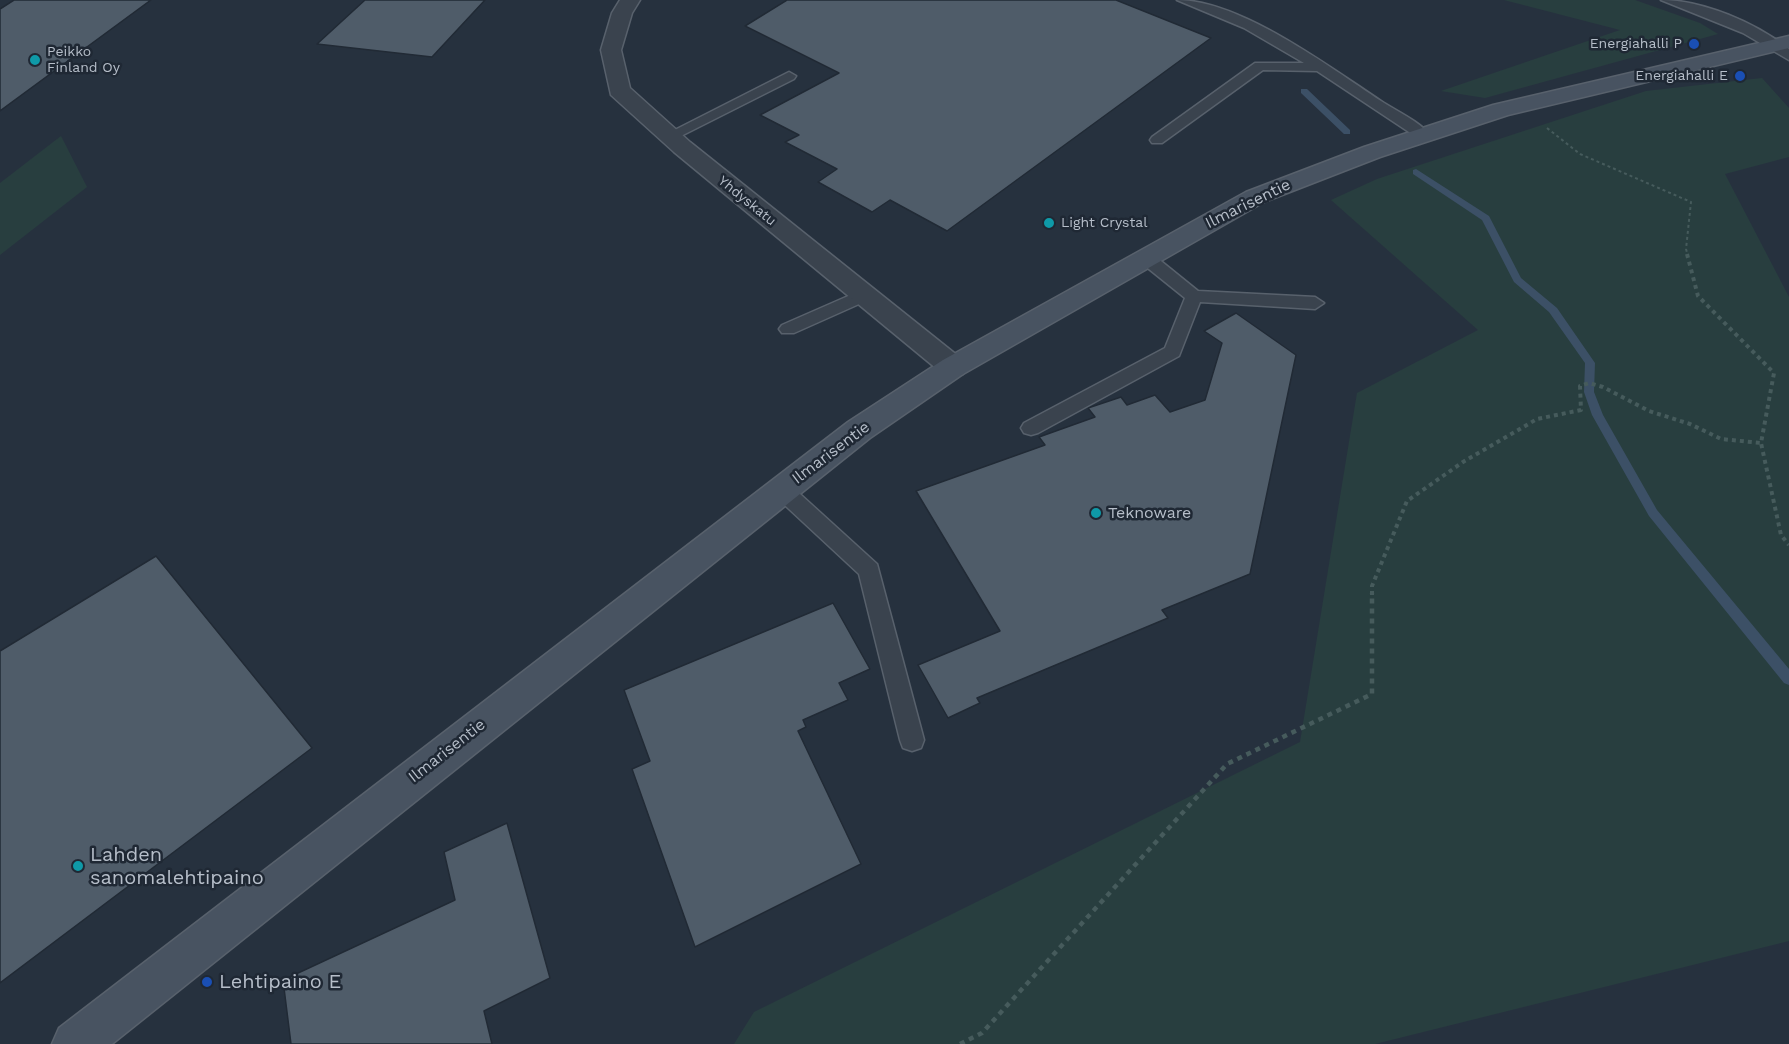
<!DOCTYPE html>
<style>
body{margin:0}
canvas{display:block;background:#26313e}
</style>
<canvas width="1789" height="1044"></canvas>
<script>
const ctx = document.querySelector('canvas').getContext('2d');
ctx.lineJoin = 'round';
function fillPath(path, color) {
  ctx.fillStyle = color;
  ctx.fill(path, 'evenodd');
}
function stroke(path, color, width, dash) {
  ctx.strokeStyle = color;
  ctx.lineWidth = width;
  ctx.lineCap = dash ? 'butt' : 'round';
  ctx.setLineDash(dash || []);
  ctx.stroke(path);
}
function write(font, color, halo, rows, align = 'center') {
  ctx.font = font + ' "Work Sans",sans-serif';
  ctx.lineWidth = 5;
  ctx.setLineDash([]);
  ctx.textBaseline = 'middle';
  ctx.strokeStyle = halo;
  ctx.fillStyle = color;
  for (const [text, x, y, turn = 0] of rows) {
    ctx.save();
    ctx.translate(x, y);
    ctx.rotate((+turn || 0) * Math.PI / 180);
    ctx.textAlign = isNaN(turn) ? turn : align;
    if (halo) ctx.strokeText(text, 0, 0);
    ctx.fillText(text, 0, 0);
    ctx.restore();
  }
}
const green = new Path2D(`
 M1504,0H1635L1700,23L1718,34L1485,98L1441,91L1620,30Z
 M1762,78L1789,108V157L1725,174L1789,297V941L1375,1044H734L754,1012L1300,742L1357,393L1478,330L1331,200L1377,179L1646,91Z
 M61,136L87,187L0,255V183Z`);
const stream = new Path2D(`
 M1301,89H1307L1350,130V134H1344L1301,93Z
 M1416,169L1489,216L1521,278L1557,308L1595,363L1594,392L1603,415L1657,510L1789,669V685L1784,683L1649,516L1592,415L1584,392L1585,363L1549,312L1514,282L1482,220L1413,174V170Z`);
const building = new Path2D(`
 M14,0H151L0,111V9Z
 M365,0H485L432,57L317,44Z
 M787,0H1116L1211,38L947,231L890,200L872,212L818,182L837,169L785,142L799,135L760,115L839,73L745,26Z
 M1236,313L1296,355L1250,574L1162,610L1168,618L977,698L980,703L948,718L918,665L1000,631L916,491L1045,445L1039,437L1095,417L1088,408L1121,397L1127,405L1155,395L1170,412L1205,400L1222,343L1204,331Z
 M156,556L312,748L0,983V651Z
 M833,603L870,669L839,683L848,700L803,720L806,727L798,731L861,864L695,947L632,769L650,761L624,690Z
 M507,823L550,978L484,1011L492,1044H291L283,980L455,900L444,852Z`);
const pathFar2 = new Path2D(`
 M1547,128L1580,154L1691,202L1686,249L1688,256`);
const pathFar1 = new Path2D(`
 M1687,254L1698,296L1774,373L1761,443L1781,535L1789,545
 M1372,595V586L1407,501L1463,462L1537,419L1581,410L1580,386L1589,383L1603,387L1649,411L1690,424L1721,439L1761,443`);
const path = new Path2D(`
 M960,1044L982,1033L1227,764L1372,694V593`);
const lane = new Path2D(`
 M1177,0C1240,0 1328,66 1381,101C1396,111 1419,121 1430,135L1428,138H1418L1317,71L1263,70L1162,143H1152L1150,140L1152,137L1255,63H1304L1244,28Z
 M1661,0C1703,0 1756,23 1789,49V60L1743,33Z
 M789,72L796,76L794,79L675,139H665L663,136Z
 M1145,252L1151,253L1198,291L1315,297L1324,303L1315,309L1200,302L1179,356L1038,433L1031,435L1024,433L1021,428L1024,423L1165,348L1185,298L1139,261L1137,257Z
 M862,290L871,296L868,300L794,333H782L779,329L782,325Z
 M782,482L789,484L877,564L924,740L921,748L912,751L903,748L900,740L859,574L775,496L772,490L775,484Z`);
const street = new Path2D(`
 M620,0H640L632,13L621,50L630,88L690,142L963,360L968,367L963,374L953,377L943,374L674,152L611,95L601,50L612,13Z`);
const secondary = new Path2D(`
 M1789,36V48L1508,115L1380,157L1264,202L963,374L870,438L112,1044H52L59,1028L848,422L943,360L1246,192L1364,147L1493,105Z`);
const markers = [
 [1694,44,6,"#1a4fb4"],
 [35,60,6,"#0f9aa8"],
 [1740,76,6,"#1a4fb4"],
 [1049,223,6,"#0f9aa8"],
 [1096,513,6,"#0f9aa8"],
 [78,866,6,"#0f9aa8"],
 [207,982,6,"#1a4fb4"]
];
const farPoinames = [
 ["Energiahalli P",1682,44],
 ["Peikko",47,52,"left"],
 ["Finland Oy",47,68,"left"],
 ["Energiahalli E",1728,76],
 ["Light Crystal",1061,223,"left"]
];
const farStreetnames = [
 ["Yhdyskatu",747,201,39]
];
const streetNames = [
 ["Ilmarisentie",1248,204,-26],
 ["Ilmarisentie",831,453,-37],
 ["Ilmarisentie",447,751,-38]
];
const poiNames = [
 ["Teknoware",1108,513]
];
const nearPoinames = [
 ["Lahden",90,855],
 ["sanomalehtipaino",90,878],
 ["Lehtipaino E",219,982]
];
fillPath(green, '#283e3f');
fillPath(stream, '#3c5066');
fillPath(building, '#4f5c69');
stroke(building, '#212a35', 1.5);
stroke(lane, '#58616c', 3);
stroke(street, '#58616c', 3);
stroke(secondary, '#58616c', 3);
stroke(pathFar2, '#465b5c', 2, [3, 3]);
stroke(pathFar1, '#465b5c', 4, [4, 4]);
stroke(path, '#465b5c', 4.5, [5, 5]);
fillPath(lane, '#3a434e');
fillPath(street, '#3a434e');
fillPath(secondary, '#485361');
for (const [x, y, r, color] of markers) {
  const dot = new Path2D();
  dot.arc(x, y, r, 0, 2 * Math.PI);
  ctx.fillStyle = color;
  ctx.fill(dot);
  stroke(dot, '#1f2834', 2);
}
write('14px', '#b6bec9', '#1f2834', farPoinames, 'right');
write('14px', '#b6bec9', '#1f2834', farStreetnames);
write('16px', '#b6bec9', '#1f2834', streetNames);
write('16px', '#b6bec9', '#1f2834', poiNames, 'left');
write('20px', '#b6bec9', '#1f2834', nearPoinames, 'left');
</script>
